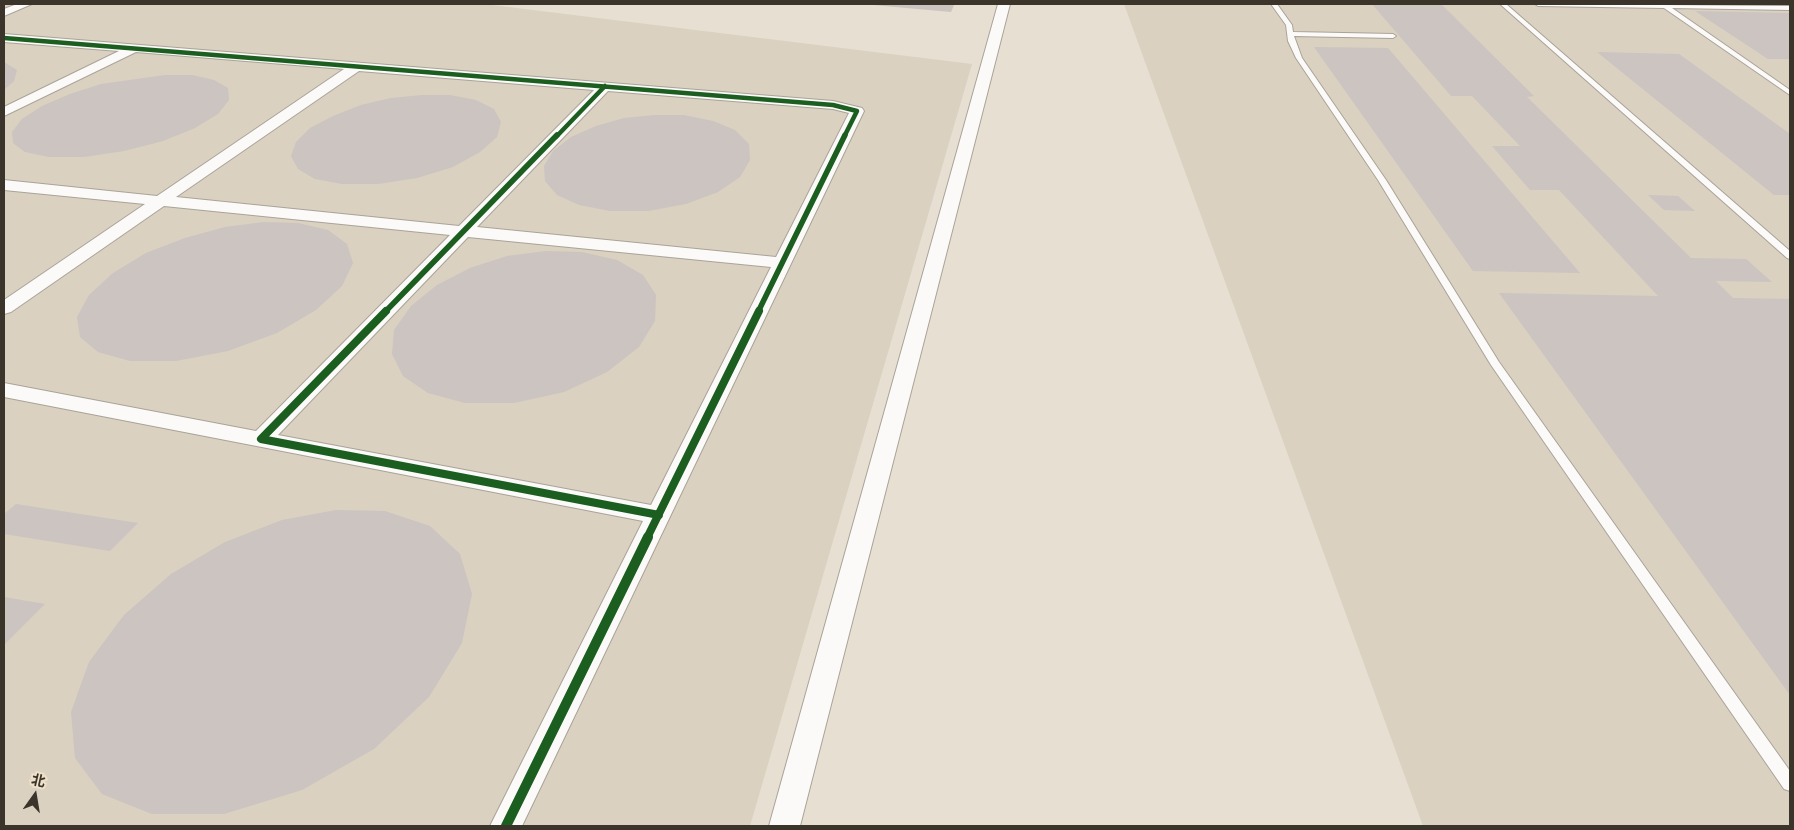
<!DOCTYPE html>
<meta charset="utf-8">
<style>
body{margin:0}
#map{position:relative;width:1794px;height:830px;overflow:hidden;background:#e7dfd2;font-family:Helvetica,"Noto Sans SC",sans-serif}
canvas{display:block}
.frame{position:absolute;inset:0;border:5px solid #3a342b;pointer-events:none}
.north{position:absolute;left:10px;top:770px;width:50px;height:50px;-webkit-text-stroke:4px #efe0ca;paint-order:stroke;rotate:13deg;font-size:14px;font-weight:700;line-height:20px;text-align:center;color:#3a342b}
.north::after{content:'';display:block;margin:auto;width:18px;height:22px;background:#3a342b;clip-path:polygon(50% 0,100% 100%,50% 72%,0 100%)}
</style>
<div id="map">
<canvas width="1794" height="830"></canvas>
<div class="frame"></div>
<div class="north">北</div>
</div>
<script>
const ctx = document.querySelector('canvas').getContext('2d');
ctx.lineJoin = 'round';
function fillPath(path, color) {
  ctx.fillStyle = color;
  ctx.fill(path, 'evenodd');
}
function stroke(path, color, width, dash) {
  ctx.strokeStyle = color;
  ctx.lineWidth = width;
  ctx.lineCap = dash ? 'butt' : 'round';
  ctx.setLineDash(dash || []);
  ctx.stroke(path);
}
const industrial = new Path2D(`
 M4,4H484L972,64L750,826H4Z
 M1124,4H1790V826H1423Z`);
const building = new Path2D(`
 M862,4H941L954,5L951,12Z
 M1372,4H1441L1534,96L1527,97L1691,258L1746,259L1772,282L1716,281L1733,298L1790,299V695L1499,293L1658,296L1559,190H1530L1492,146H1520L1472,96H1451Z
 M1695,11L1790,13V59H1768Z
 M1314,47L1388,48L1580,273L1473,271Z
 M1597,52L1679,54L1790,134V195H1774Z
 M4,62L17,70L14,81L4,90Z
 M165,75H192L214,80L228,88L229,100L218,114L195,128L163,141L124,151L84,157H49L25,152L13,143L12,132L22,119L42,106L70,94L101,84Z
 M422,95H450L476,100L494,109L501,122L497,137L480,152L453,167L417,178L378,184H342L315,179L298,169L291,156L296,142L310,128L333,116L361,105L391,98Z
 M655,115H684L713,121L735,130L749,144L750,160L740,177L718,192L686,204L648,211H610L579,205L557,195L545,181L544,166L553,151L571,137L596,126L624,118Z
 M1648,195L1678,196L1695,211L1664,210Z
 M264,222L298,223L328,230L347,244L353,263L342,286L316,310L277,333L228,351L176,361H130L98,352L80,337L77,317L89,295L113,273L146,253L185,238L225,227Z
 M546,251L582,252L617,260L643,275L656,295L655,321L639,347L607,372L564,392L514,403H465L428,393L403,376L392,354L394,330L411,306L437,285L470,268L507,256Z
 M16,504L138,523L110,551L4,534V514Z
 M336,510L385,511L430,526L460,554L472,594L462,643L429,697L374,749L302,790L224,814H152L102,794L75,758L71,712L89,662L124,615L171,574L225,542L282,520Z
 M4,597L45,604L4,645Z`);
const service = new Path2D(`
 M1271,4H1277L1292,25L1293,32L1393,34L1396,36L1393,38L1294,36L1302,58L1386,180L1499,362L1790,771V791L1784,789L1491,365L1378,180L1296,58L1288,41L1286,25Z
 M1500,4H1506L1790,251V259L1787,258Z
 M1535,4L1790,6V10L1672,8L1790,90V95L1664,8L1538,6Z`);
const minor = new Path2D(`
 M17,4H32L4,16V9Z
 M998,4H1010L800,826H769Z
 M4,34L833,101L862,108L864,111L522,826H490L643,521L4,397V383L256,431L450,235L164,206L11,312L4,314V300L145,204L4,190V180L157,196L344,69L136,52L4,116V107L119,51L4,42ZM359,71L594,90L459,226L176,197ZM608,91L833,109L849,113L776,257L477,227ZM468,237L771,267L651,505L278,435Z`);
const cyclewayFar3 = new Path2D(`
 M4,38L833,105L857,111L844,137
 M556,137L605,86`);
const cyclewayFar2 = new Path2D(`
 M385,312L557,135
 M758,312L845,135`);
const cyclewayFar1 = new Path2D(`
 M386,311L261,439L659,515
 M647,538L759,311`);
const cycleway = new Path2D(`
 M506,826L648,537`);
fillPath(industrial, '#dad1c0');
fillPath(building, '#ccc4c0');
stroke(service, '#a9a399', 2);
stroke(minor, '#a9a399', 2);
fillPath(service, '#fbfaf8');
fillPath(minor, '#fbfaf8');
stroke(cyclewayFar3, '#1b5e20', 4.5);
stroke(cyclewayFar2, '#1b5e20', 5.5);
stroke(cyclewayFar1, '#1b5e20', 8);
stroke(cycleway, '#1b5e20', 10);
</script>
